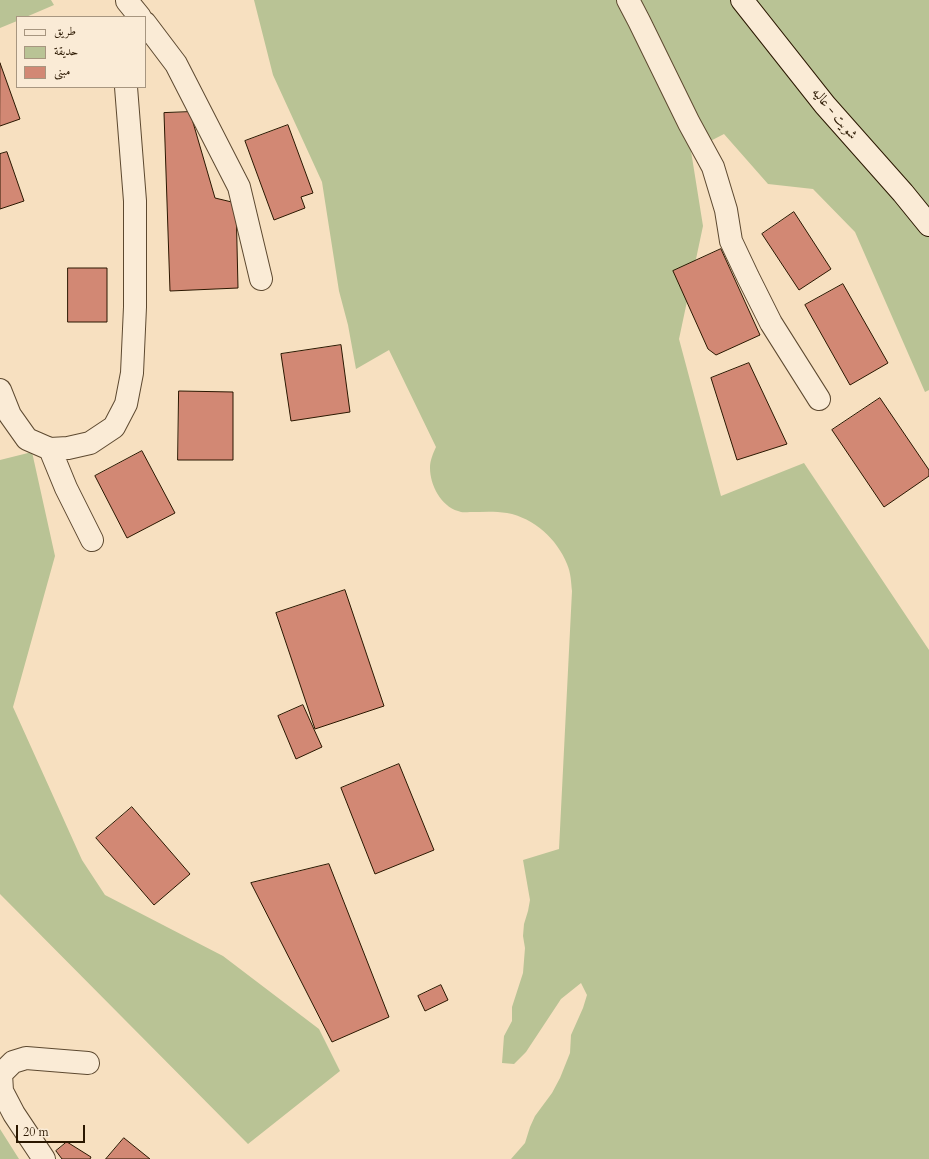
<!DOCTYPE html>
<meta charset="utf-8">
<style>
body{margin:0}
#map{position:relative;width:929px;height:1159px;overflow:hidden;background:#f7e0c0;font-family:Cardo,Amiri,serif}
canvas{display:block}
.legend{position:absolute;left:16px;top:16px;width:130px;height:72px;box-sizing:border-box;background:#faebd6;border:1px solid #a79680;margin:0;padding:5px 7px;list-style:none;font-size:12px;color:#2a1700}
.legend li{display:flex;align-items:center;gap:8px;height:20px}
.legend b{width:20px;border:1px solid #a79680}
.scale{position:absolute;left:16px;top:1125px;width:69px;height:18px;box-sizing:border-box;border:2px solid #2a1700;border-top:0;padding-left:5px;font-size:12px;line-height:14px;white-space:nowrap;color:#2a1700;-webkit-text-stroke:3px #faebd6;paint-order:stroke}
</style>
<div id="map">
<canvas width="929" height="1159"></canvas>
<ul class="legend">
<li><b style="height:5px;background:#faebd6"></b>طريق</li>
<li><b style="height:11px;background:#b9c395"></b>حديقة</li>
<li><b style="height:11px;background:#d28874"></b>مبنى</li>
</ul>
<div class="scale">20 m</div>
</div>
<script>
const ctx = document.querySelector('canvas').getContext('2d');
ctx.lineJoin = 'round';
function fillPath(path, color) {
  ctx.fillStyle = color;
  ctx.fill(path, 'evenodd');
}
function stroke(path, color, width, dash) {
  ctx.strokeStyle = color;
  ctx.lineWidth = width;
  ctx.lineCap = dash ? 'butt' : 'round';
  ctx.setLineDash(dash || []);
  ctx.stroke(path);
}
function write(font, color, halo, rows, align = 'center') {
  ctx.font = font + ' Cardo,Amiri,serif';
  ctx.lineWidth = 3.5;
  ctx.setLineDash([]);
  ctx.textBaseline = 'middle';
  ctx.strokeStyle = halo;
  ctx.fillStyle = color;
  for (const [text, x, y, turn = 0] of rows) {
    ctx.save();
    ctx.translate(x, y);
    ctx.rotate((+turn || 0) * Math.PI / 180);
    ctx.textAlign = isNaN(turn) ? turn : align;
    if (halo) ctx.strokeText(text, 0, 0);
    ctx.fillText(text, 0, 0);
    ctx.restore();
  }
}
const green = new Path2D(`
 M0,0H51L54,5L26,17H17V21L0,28Z
 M254,0H929V390L925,392L855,232L813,189L768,184L724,134L691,151L703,226L679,339L721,496L804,463L929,650V1159H511L525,1143L530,1127L535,1116L552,1093L560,1078L570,1053L571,1035L583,1008L587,995L581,983L561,999L526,1052L514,1064L502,1063L504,1036L512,1021V1007L523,973L525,948L523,936L524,924L528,911L530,900L523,860L559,849L572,591C571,582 571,573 567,564C557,539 534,518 507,513C495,511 482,512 470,512C466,512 462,513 458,511C441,506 430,485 430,468C430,460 433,454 436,447L389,350L356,369L348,325L339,291L322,182L273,75Z
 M32,452L55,556L13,707L82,860L105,895L223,956L319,1029L340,1071L248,1144L0,894V460Z
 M0,1129L19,1159H0Z`);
const building = new Path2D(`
 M0,63L20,119L0,126Z
 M190,112L215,198L236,203L238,288L170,291L164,113Z
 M288,125L313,193L301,197L305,208L274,220L245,141Z
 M7,152L24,201L0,209V154Z
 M794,212L831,269L799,290L762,234Z
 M721,249L760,335L716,355L708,349L673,271Z
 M68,268H107V322H68Z
 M843,284L888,363L850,385L805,305Z
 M341,345L350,412L291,421L281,354Z
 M749,363L787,444L737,460L711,378Z
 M179,391L233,392V460H178Z
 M880,398L929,470V476L884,507L832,430Z
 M142,451L175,513L127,538L95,476Z
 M345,590L384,706L315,729L276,613Z
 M303,705L322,747L296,759L278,716Z
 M399,764L434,850L375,874L341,788Z
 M132,807L190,874L154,905L96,838Z
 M329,864L389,1017L332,1042L251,883Z
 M441,985L448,1000L425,1011L418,996Z
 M124,1138L150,1159H106Z
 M67,1142L91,1157L90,1159H62L56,1151Z`);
const street = new Path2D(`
 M628,0L639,21L689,123L713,167L726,210L731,241L748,277L771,323L819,399
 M127,1L140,17
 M145,23L176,64L239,187L261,279
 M0,390L10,415L27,439L50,449L68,448L90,443L114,427L126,404L132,373L135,307V201L126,87
 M50,449L66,488L92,540
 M44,1159L14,1114L2,1091L1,1074L13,1062L26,1058L88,1063`);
const secondary = new Path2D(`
 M742,0L825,105L903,193L929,225`);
const streetNames = [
 ["شويت - عاليه",834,114,50]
];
fillPath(green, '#b9c395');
fillPath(building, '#d28874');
stroke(building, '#2a1700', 1);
stroke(street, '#5d4930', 24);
stroke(secondary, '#2a1700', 24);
stroke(street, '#faebd6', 22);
stroke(secondary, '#faebd6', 22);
write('14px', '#2a1700', '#faebd6', streetNames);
</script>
